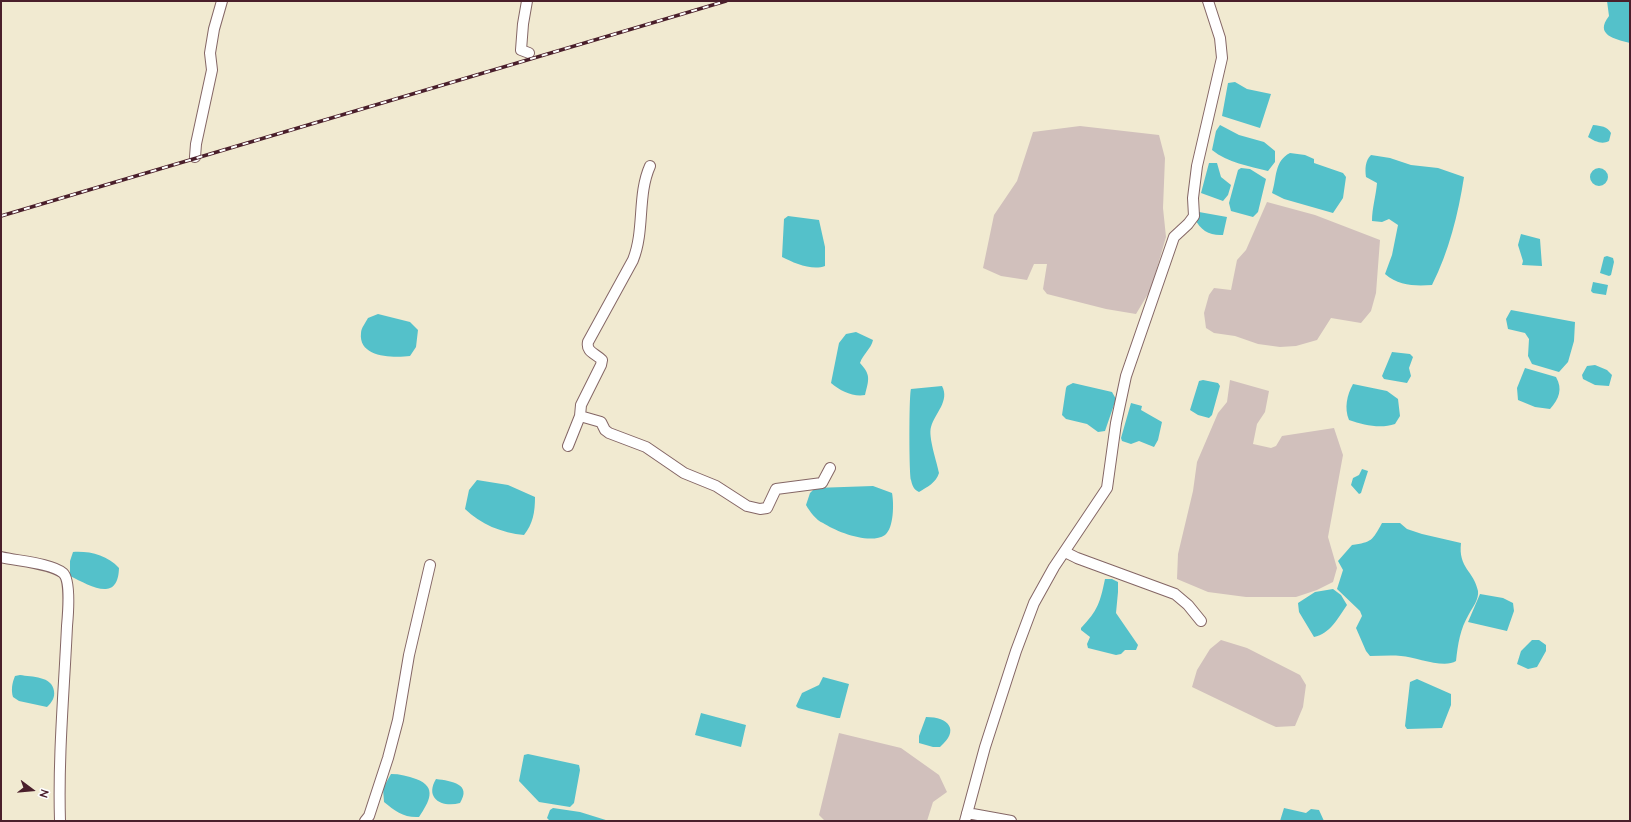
<!DOCTYPE html>
<style>
body{margin:0}
#map{position:relative;width:1631px;height:822px;overflow:hidden;background:#f1ead1;font-family:"Architects Daughter",sans-serif}
canvas{display:block}
.frame{position:absolute;inset:0;border:2px solid #4a1f2b;pointer-events:none}
.north{position:absolute;left:12px;top:770px;width:40px;height:40px;-webkit-text-stroke:3px #fff;paint-order:stroke;rotate:106deg;font-size:11px;font-weight:700;line-height:16px;text-align:center;color:#4a1f2b}
.north::after{content:'';display:block;margin:auto;width:14px;height:18px;background:#4a1f2b;clip-path:polygon(50% 0,100% 100%,50% 72%,0 100%)}
</style>
<div id="map">
<canvas width="1631" height="822"></canvas>
<div class="frame"></div>
<div class="north">N</div>
</div>
<script>
const ctx = document.querySelector('canvas').getContext('2d');
ctx.lineJoin = 'round';
function fillPath(path, color) {
  ctx.fillStyle = color;
  ctx.fill(path, 'evenodd');
}
function stroke(path, color, width, dash) {
  ctx.strokeStyle = color;
  ctx.lineWidth = width;
  ctx.lineCap = dash ? 'butt' : 'round';
  ctx.setLineDash(dash || []);
  ctx.stroke(path);
}
const industrial = new Path2D(`
 M1080,126L1159,135L1165,158L1163,208L1166,237L1151,289L1136,314L1106,309L1047,294L1043,289L1047,264H1034L1027,280L1001,276L983,268L994,215L1017,181L1033,132Z
 M1267,202L1315,215L1380,240L1376,293L1371,311L1361,323L1331,318L1317,340L1296,346L1280,347L1258,344L1235,336L1214,333L1206,328L1204,313L1209,295L1214,288L1231,290L1237,260L1246,250Z
 M1230,380L1269,391L1265,412L1257,424L1253,444L1271,448L1276,446L1282,436L1334,428L1343,455L1328,537L1337,568L1333,582L1317,590L1296,597H1246L1208,592L1177,579L1178,554L1193,491L1197,462L1218,413L1227,402Z
 M1221,640L1247,648L1300,675L1306,685L1303,707L1295,726L1276,727L1267,723L1192,687L1197,670L1210,649Z
 M839,733L901,748L939,775L947,792L933,802L927,821H825L819,815Z`);
const water = new Path2D(`
 M1607,1H1630V43C1615,39 1594,35 1609,16Z
 M1235,82L1247,89L1271,94L1260,128L1222,116L1228,83Z
 M1220,125L1239,135L1264,142L1275,151V162L1268,171C1249,166 1228,163 1212,150L1216,131Z
 M1593,125C1601,126 1607,126 1611,133L1609,141C1602,145 1594,141 1588,137Z
 M1290,153L1305,155L1314,159V163L1343,173L1346,177L1343,198L1333,213L1284,199L1272,193C1277,178 1274,161 1290,153Z
 M1371,155L1390,158L1411,165L1438,168L1464,177C1458,215 1449,251 1432,285C1415,286 1399,286 1385,274L1392,255L1398,225L1389,219L1382,222L1372,221C1372,208 1376,196 1377,183L1366,177C1365,169 1365,161 1371,155Z
 M1209,163H1217L1221,177L1231,185L1228,195L1223,201L1201,193Z
 M1590 177a9 9 0 1 1 18 0a9 9 0 1 1-18 0Z
 M1241,168L1250,169L1266,179L1258,212L1253,217L1231,211L1229,203L1238,170Z
 M1199,212L1227,217L1223,235C1210,236 1200,230 1195,219Z
 M788,216L819,220L825,247V266C812,271 794,263 782,257L784,219Z
 M1521,234L1540,239L1542,266L1522,265L1523,261L1518,245Z
 M1607,256L1613,258L1614,262L1611,275L1609,276L1600,273L1604,257Z
 M1593,282L1608,285L1606,295L1593,293L1591,291Z
 M1511,310L1575,322L1574,341L1568,362L1559,372L1532,364L1528,356L1529,339L1525,333L1508,329L1506,319Z
 M378,314L410,322L418,330L416,347L410,356C394,358 358,358 361,333C361,328 366,322 368,318Z
 M856,332L873,340C871,349 863,354 860,363C871,375 869,379 865,395C853,397 840,391 831,383L839,343L846,334Z
 M1392,352L1410,354L1413,357L1409,368L1411,376L1407,383L1384,379L1382,376Z
 M1595,365L1607,370L1612,375L1609,386L1595,385L1583,379L1582,375L1587,366Z
 M1525,368L1556,377C1563,389 1559,399 1550,409L1535,407L1518,400L1517,388Z
 M1203,380L1218,383L1220,386L1212,415L1209,418L1198,415L1190,410L1199,381Z
 M1073,383L1112,392L1116,399L1105,431L1098,432L1087,424L1066,419L1062,415L1066,388L1067,386Z
 M1353,384L1387,391L1398,399L1400,416L1395,424C1380,429 1364,425 1349,420C1344,408 1347,395 1353,384Z
 M942,386C950,401 935,413 931,427C928,437 937,462 939,473C936,483 927,487 919,492C914,490 912,485 911,480C909,471 909,393 911,389Z
 M1131,403L1142,406L1141,410L1162,422L1158,440L1154,447L1139,441L1131,444L1122,441L1121,438Z
 M1362,469L1368,471L1361,493L1359,494L1351,485L1353,478L1359,475Z
 M477,480L508,485L535,497C535,512 533,524 524,535C502,533 480,524 465,509L469,490Z
 M873,486L892,493C894,503 894,528 885,535C870,545 837,532 823,523C816,520 810,512 806,505L810,493L815,488Z
 M1382,523H1400L1407,529L1422,534L1461,543C1458,568 1474,571 1478,591C1479,599 1473,607 1469,614C1460,629 1458,644 1456,661C1444,669 1416,657 1401,656C1391,655 1380,656 1370,656L1366,651L1356,628L1362,616L1360,611L1337,589L1343,570L1338,561L1352,545C1372,542 1372,541 1382,523Z
 M73,552C90,551 107,555 119,568C118,604 89,585 70,576V561Z
 M1105,579H1112L1118,582V592L1116,613L1138,645L1136,650H1125L1121,654L1116,655L1088,648L1087,644L1090,637L1081,630V628C1098,610 1100,603 1105,579Z
 M1333,589L1341,595L1347,605C1338,618 1330,634 1314,637L1299,612L1298,603L1315,592Z
 M1480,594L1503,598L1513,603L1514,611L1507,631L1468,622Z
 M1532,640H1539L1546,645V651L1537,667L1528,669L1517,664L1521,651Z
 M20,675C32,677 52,676 54,691C55,698 52,702 47,707L19,701L13,697C11,690 12,683 15,676Z
 M823,677L849,684L840,718H837L798,708L796,706L802,693L819,685Z
 M1417,679L1451,694V705L1442,728L1407,729L1405,726L1410,682Z
 M701,713L746,725L741,747L695,735Z
 M926,717C949,717 960,730 940,747H933L919,743V736Z
 M528,754L579,765L580,770L574,803L570,807L539,802L519,781L524,755Z
 M391,774C400,774 408,776 416,779C438,787 429,802 419,817C404,818 395,811 384,802L383,788Z
 M436,779C452,781 472,784 460,803C443,808 424,799 436,779Z
 M553,808L580,812L609,821H550L547,818L550,810Z
 M1284,808L1306,813L1311,809L1319,810L1324,821H1280Z`);
const minor = new Path2D(`
 M527,1L523,24L521,50L529,53
 M195,157L196,144L212,70L210,53L214,29L222,1
 M580,416L601,422L605,430L609,433L646,447L684,473L716,486L747,506L760,509L767,508L776,489L822,483L830,468
 M568,446L580,416L581,405L601,365L602,360C595,353 586,352 588,342L633,260C645,230 637,195 650,166
 M1065,552L1077,558L1175,594L1188,605L1201,621
 M1,557C17,561 51,563 63,573C71,580 68,615 67,626C64,692 58,756 60,821
 M967,813L1011,821
 M365,821L369,816L388,758L398,720L409,655L430,565
 M965,821L985,747L1016,651L1034,603L1054,567L1107,488L1116,423L1126,376L1174,237L1188,224L1194,216L1193,198L1197,166L1222,58L1220,38L1208,1`);
const rail = new Path2D(`
 M1,216L726,1`);
fillPath(industrial, '#d1c0bc');
fillPath(water, '#54c1ca');
stroke(minor, '#846665', 12);
stroke(minor, '#fff', 10);
stroke(rail, '#4a1f2b', 3.5);
stroke(rail, '#fff', 2, [6]);
</script>
